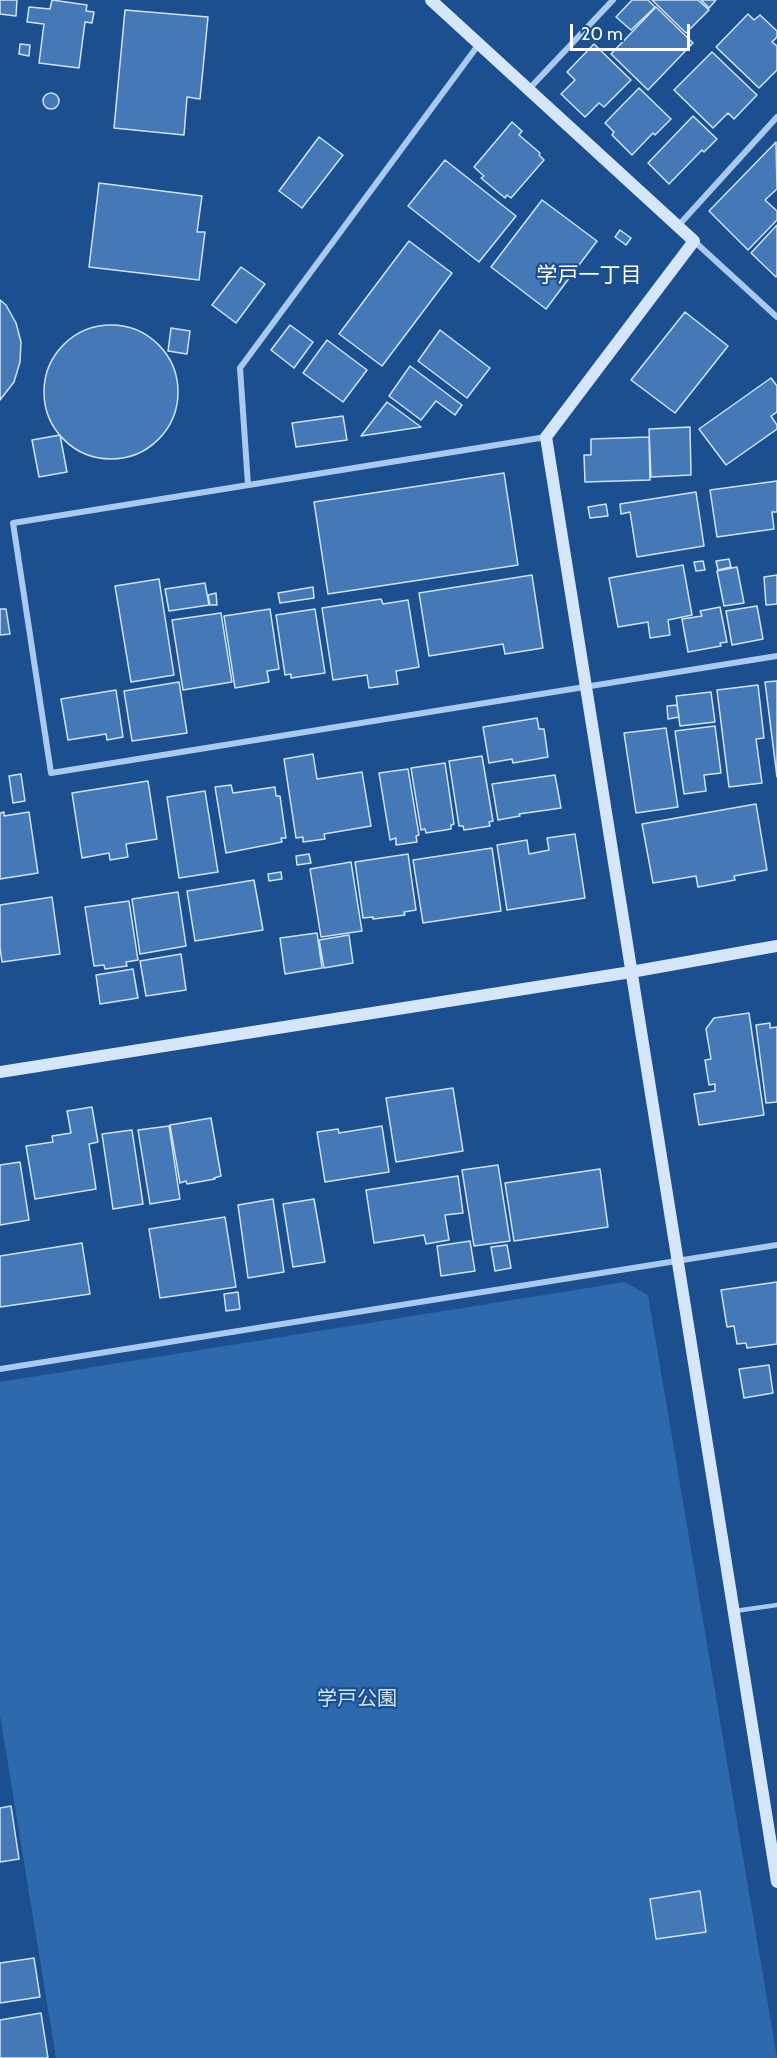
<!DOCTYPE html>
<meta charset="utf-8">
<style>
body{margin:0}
#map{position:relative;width:777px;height:2058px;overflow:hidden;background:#1b4f8f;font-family:Cabin,sans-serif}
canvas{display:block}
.scale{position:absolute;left:570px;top:24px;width:120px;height:27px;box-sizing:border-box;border:3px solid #fff;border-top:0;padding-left:8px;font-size:18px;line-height:21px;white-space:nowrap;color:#fff;-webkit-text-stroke:4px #1b4f8f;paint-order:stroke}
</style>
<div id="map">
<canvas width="777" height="2058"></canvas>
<div class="scale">20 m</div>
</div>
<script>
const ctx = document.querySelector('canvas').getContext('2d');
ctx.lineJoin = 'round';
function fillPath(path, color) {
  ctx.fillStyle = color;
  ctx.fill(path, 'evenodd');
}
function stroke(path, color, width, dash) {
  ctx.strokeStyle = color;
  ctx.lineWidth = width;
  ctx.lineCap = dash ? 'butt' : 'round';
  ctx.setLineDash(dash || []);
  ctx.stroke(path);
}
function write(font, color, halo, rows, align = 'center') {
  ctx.font = font + ' Cabin,"Noto Sans JP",sans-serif';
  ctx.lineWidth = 4.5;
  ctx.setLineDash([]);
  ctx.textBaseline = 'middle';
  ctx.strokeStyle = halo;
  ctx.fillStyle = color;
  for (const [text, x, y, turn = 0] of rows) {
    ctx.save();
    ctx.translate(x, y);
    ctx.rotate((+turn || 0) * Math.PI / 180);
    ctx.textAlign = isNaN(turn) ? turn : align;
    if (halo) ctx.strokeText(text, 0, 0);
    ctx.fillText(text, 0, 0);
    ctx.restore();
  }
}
const green = new Path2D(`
 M625,1282L648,1295L777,2058H56L0,1715V1382Z`);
const building = new Path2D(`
 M0,0H17L16,16L0,14Z
 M52,0L87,5L86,11L94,12L92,23L85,22L79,68L39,63L44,24L27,22L29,7L50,9Z
 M632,0H648L655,7L631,30L616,17Z
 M652,0H698L709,10L686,33Z
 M701,0H716L709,8Z
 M656,7L693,43L648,90L611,54Z
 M125,10L208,17L200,99L187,97L184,135L114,128Z
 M748,14L754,20L760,15L777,31V37L772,42L777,46V70L759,88L716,47Z
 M20,44L30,45L29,56L19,54Z
 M594,44L631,80L604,107L599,103L585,117L561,94L575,80L567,72Z
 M712,52L757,95L734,119L728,113L713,128L674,90Z
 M639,88L671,119L655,135L653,133L632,155L612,135L614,132L605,123Z
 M43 101a8 8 0 1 1 16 0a8 8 0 1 1-16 0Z
 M693,116L717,139L704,152L702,150L669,184L648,163Z
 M512,122L522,131L519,135L540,153L539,155L544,160L511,198L507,195L505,198L481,178L484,176L474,167Z
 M319,137L343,155L302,208L279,191Z
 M776,142L777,189L765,200L777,211V220L748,250L709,211Z
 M445,160L516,216L479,262L408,206Z
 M99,183L202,196L197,232H205L199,280L89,267Z
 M542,200L597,241L546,309L491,267Z
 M777,225V276L776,277L751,253Z
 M620,230L631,238L626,245L615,237Z
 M409,241L452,273L382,366L339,334Z
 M241,267L265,284L236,323L212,305Z
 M0,300L6,305L16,323L21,342L20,362L14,382L0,400Z
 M685,312L728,346L675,413L631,380Z
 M290,325L313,342L294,368L271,350Z
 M44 392a67 67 0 1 1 134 0a67 67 0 1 1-134 0Z
 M171,328L190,331L187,354L168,351Z
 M440,330L490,368L467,398L418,361Z
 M327,340L367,370L343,402L303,373Z
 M410,366L462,405L455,415L436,401L421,420L389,396Z
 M771,378L777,386V412L771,416L777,425V429L726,465L699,429Z
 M387,402L421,427L361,436Z
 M343,416L347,440L296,447L292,423Z
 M690,427L691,475L651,477L649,429Z
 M60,435L67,472L39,477L32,440Z
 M649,437L650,480L585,482L584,455H591V439Z
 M504,473L518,565L328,594L314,502Z
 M777,481V512H772L774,529L717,537L710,490Z
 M696,492L704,546L637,557L630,512L621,514L620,504Z
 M606,504L608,516L590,518L588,507Z
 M729,559L731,567L718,570L716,561Z
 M703,561L705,570L696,571L694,562Z
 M683,565L692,615L668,620L670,635L650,638L648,622L618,627L609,578Z
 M737,567L744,603L724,606L717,571Z
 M532,575L543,648L505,654L503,644L429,656L419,593Z
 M777,575V604L766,605L764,577Z
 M159,579L174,675L131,682L115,586Z
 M205,583L209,605L169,611L165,589Z
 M313,587L314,598L280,603L278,593Z
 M216,593L217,605H210L208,595Z
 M381,599L383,604L408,600L419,667L396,671L398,684L369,688L367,675L333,680L322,608Z
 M757,606L763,639L732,645L726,611Z
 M720,607L727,642L720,643L721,646L688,652L682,619L702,616L700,611Z
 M0,609H6L10,634L0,635Z
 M270,609L279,669L267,671L269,682L235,688L224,616Z
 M315,609L325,673L291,678V674L285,675L276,615Z
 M221,613L232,682L183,690L172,620Z
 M777,681V777L765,682Z
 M179,682L187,733L132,741L124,691Z
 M758,685L764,738L756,739L762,783L729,787L717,690Z
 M116,690L123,737L107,740L106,734L68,740L61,699Z
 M711,692L715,722L680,726L676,696Z
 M677,705L679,717L668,719L667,706Z
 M537,718L539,729H544L548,757L513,763L512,759L489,763L483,727Z
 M715,726L721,773L704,775L706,791L684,794L675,731Z
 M666,728L678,807L636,813L624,733Z
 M313,754L317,779L362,772L371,826L324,834L325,839L303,842V837L296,838L284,759Z
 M482,756L493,821L489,822L490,826L464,830L463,826H459L449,761Z
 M445,763L454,824L451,825V829L426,833L425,829L421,830L411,768Z
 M408,769L419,835L416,836L417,842L396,845V838L390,840L379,773Z
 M21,774L25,801L13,803L9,776Z
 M555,775L561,808L519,814L520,816L498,820L492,784Z
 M148,781L157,839L126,844L128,857L110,860L109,853L82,858L72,793Z
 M231,785L233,793L275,787L276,796H280L286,838H281L282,842L226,853L215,787Z
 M205,791L218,872L179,878L167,797Z
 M756,804L767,870L734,876L735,880L698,887L696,876L653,883L642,824Z
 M4,812V816L29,812L38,873L0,879V813Z
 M575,834L585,898L507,910L497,845L527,840L529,854L549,850L547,838Z
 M492,848L501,911L423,923L413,860Z
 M309,854L311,863L297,865L296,856Z
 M408,854L416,910L404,912L405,915L373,919V917L363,918L355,862Z
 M351,862L362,931L321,937L310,869Z
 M281,872L282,879L269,881L268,874Z
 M254,880L263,930L195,941L187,891Z
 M178,892L186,946L140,954L132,899Z
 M52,897L60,954L2,962L0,947V905Z
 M129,901L138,960L126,962L127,966L105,969L104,965L94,966L85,907Z
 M317,933L322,968L285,974L280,938Z
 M349,935L353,963L324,968L319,940Z
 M181,954L186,990L146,996L140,961Z
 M133,969L138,998L100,1004L96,975Z
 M749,1013L764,1115L699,1125L694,1094L715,1091V1084L709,1085L705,1060L711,1059L706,1029L714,1018Z
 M770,1023V1028L777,1027V1102L766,1103L756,1025Z
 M453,1088L463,1151L396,1162L386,1098Z
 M92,1107L98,1142L89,1144L96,1189L35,1199L26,1146L53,1142L52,1136L71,1133L67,1111Z
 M211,1118L221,1176L214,1178L215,1179L187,1184L186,1181L180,1183L170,1125Z
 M169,1126L180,1199L150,1204L138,1130Z
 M382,1126L389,1172L325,1182L317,1132L338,1129L339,1133Z
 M132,1130L143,1204L113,1209L102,1134Z
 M20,1162L29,1220L0,1225V1165Z
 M498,1165L510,1241L474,1246L462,1170Z
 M600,1169L608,1227L514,1241L505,1183Z
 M458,1176L463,1213L445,1215L449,1240L426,1244L424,1235L374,1243L366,1190Z
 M273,1199L284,1272L248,1278L238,1205Z
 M314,1199L325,1262L293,1267L283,1204Z
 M225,1217L236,1287L160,1298L149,1229Z
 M470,1241L475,1271L441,1276L437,1246Z
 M82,1243L90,1294L0,1307V1256Z
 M507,1245L511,1268L495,1271L491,1247Z
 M777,1282V1344L747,1348L746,1343L737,1344L734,1326L727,1327L721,1290Z
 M238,1292L240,1309L226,1311L224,1294Z
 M769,1365L773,1393L744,1398L739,1369Z
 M11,1806L19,1859L0,1862V1808Z
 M700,1891L706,1932L656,1939L650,1899Z
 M34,1958L40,1997L0,2003V1963Z
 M41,2013L48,2058H0V2020Z`);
const lane = new Path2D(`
 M735,1611L777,1605`);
const street = new Path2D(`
 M529,89L613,0
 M678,226L777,117
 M694,241L777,317
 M546,437L13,523L51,773L777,656
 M248,485L240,368L479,44
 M0,1369L777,1245`);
const secondary = new Path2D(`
 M431,0L694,241L546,437L777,1882
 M0,1072L631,972L777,946`);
const parkNames = [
 ["学戸公園",357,1699]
];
const neighbourhoodNames = [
 ["学戸一丁目",589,276]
];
fillPath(green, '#2e69ad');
fillPath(building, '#4478b7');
stroke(building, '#cfe3fa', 1.5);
stroke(lane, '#a9c9ee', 4.5);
stroke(street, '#a9c9ee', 6);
stroke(secondary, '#d6e6fa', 12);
write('20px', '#cfe3fa', '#1b4f8f', parkNames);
write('21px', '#fff', '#1b4f8f', neighbourhoodNames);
</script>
